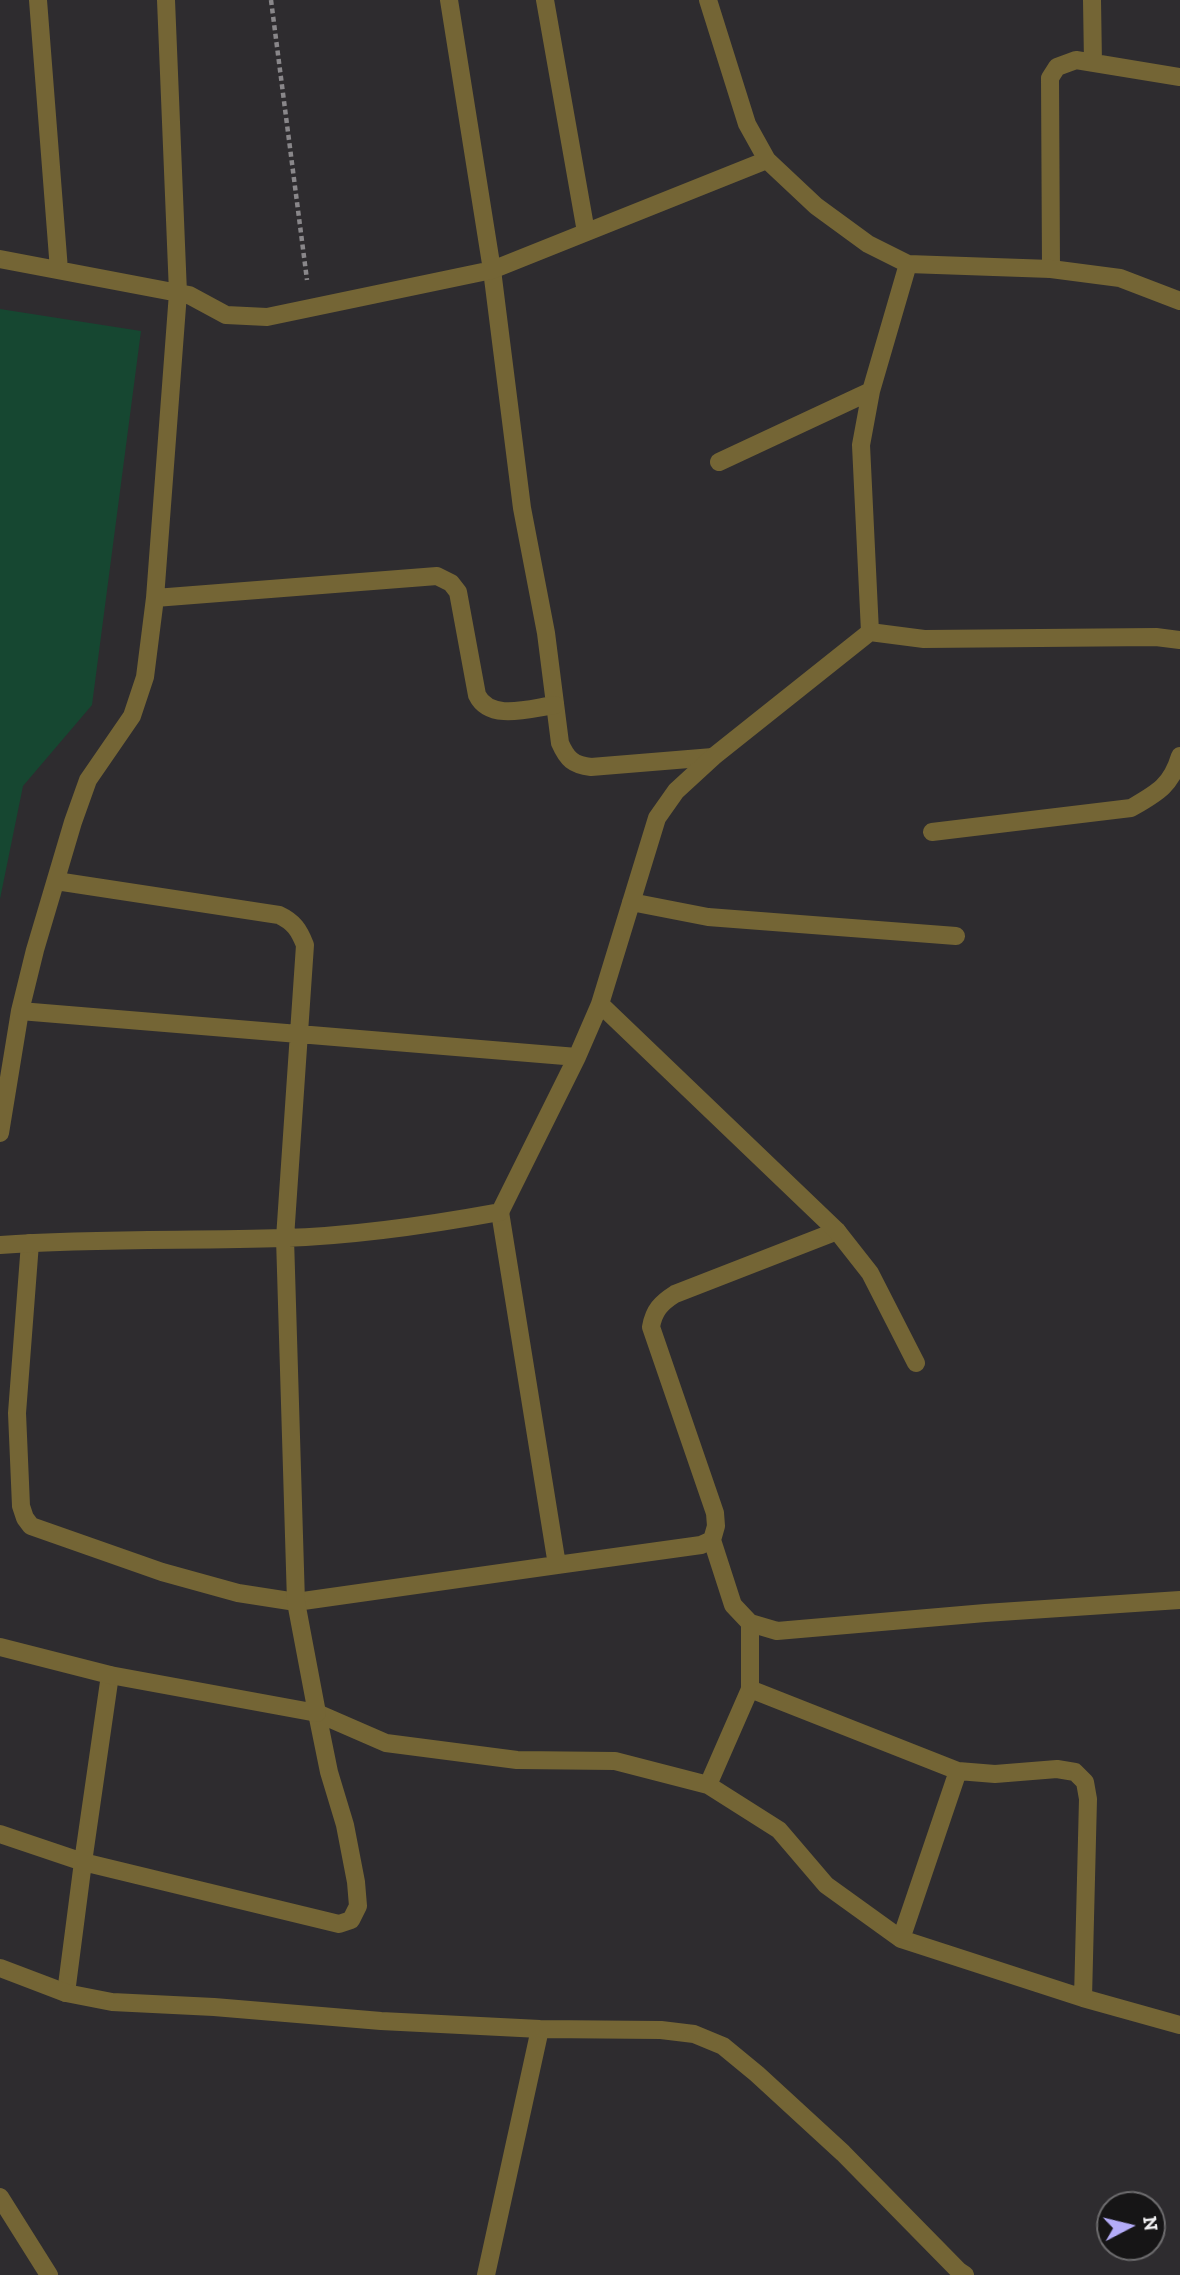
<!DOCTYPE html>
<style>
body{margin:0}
#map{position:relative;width:1180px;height:2275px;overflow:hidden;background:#2e2c2f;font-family:"Zilla Slab",serif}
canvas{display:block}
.north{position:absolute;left:1096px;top:2191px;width:70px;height:70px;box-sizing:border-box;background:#161516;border:2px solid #6d6c6e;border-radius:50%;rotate:83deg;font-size:19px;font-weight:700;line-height:28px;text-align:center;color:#f0eff1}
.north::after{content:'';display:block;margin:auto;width:24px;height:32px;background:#b4acf9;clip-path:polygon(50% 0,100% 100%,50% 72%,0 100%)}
</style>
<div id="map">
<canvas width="1180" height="2275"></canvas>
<div class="north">N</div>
</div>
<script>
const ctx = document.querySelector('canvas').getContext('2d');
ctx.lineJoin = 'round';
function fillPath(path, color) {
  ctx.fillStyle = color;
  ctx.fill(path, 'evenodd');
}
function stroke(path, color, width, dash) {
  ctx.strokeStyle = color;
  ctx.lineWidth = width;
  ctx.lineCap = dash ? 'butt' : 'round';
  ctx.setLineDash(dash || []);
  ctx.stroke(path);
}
const green = new Path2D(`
 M0,309L141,331L92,705L23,786L0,899Z`);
const path = new Path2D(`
 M271,0L307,280`);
const lane = new Path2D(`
 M1092,0L1093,63
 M1051,269L1050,78L1057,67L1076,60L1180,77
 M492,270L522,508L546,633L560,743C567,759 573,765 591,767L713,757
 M932,832L1131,808C1157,793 1171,786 1180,756
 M30,1243L17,1413L21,1506L25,1518L31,1526L162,1572L238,1593L296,1602L557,1565L500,1212
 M712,1540L733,1605L750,1623L777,1631L985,1613L1180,1600
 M557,1565L701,1545L712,1540L716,1526L715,1513L651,1327C654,1310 661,1303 675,1294L837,1231
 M750,1689L958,1771L995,1774L1057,1769L1075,1772L1085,1782L1088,1799L1083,1998
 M317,1713L386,1743L517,1760L615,1761L708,1785L779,1830L826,1885L901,1939L1083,1998L1180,2025
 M708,1785L750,1689V1623
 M0,1834L83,1862L339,1924L351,1920L358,1906L356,1882L345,1825L329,1772L317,1713
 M901,1939L958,1771
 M66,1993L83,1862L110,1675`);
const street = new Path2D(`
 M38,0L59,270
 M449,0L492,270
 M545,0L586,232
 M708,0L747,124L767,160L816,206L868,244L908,264L1051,269L1120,278L1180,301
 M0,259L189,295L226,315L267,317L492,270L767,160
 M719,462L871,391
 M155,598L437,576L451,583L458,592L477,695C490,722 531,708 555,705
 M870,632L924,639L1156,637L1180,640
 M631,902L708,917L956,936
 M600,1004L837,1231L870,1273L916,1363
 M20,1011L577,1057
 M0,1133L20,1011L35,950L73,822L88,780L132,716L145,677L155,598L178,293L166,0
 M0,1245C94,1238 189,1241 283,1238C356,1236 429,1225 500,1212L577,1057L600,1004L657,818L676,791L713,757L870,632L861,445L871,391L908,264
 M0,1647L110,1675L317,1713L296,1602L285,1238L305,945C299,930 294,922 279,915L56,881
 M0,1968L66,1993L112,2002L214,2007L381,2021L540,2029L661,2030L694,2034L723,2046L757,2074L843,2153L959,2271L965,2275
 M0,2197L49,2275
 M486,2275L540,2029`);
fillPath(green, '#164731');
stroke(path, '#89878a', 4.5, [5, 3.5]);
stroke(lane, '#746535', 18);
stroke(street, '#746535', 18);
</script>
